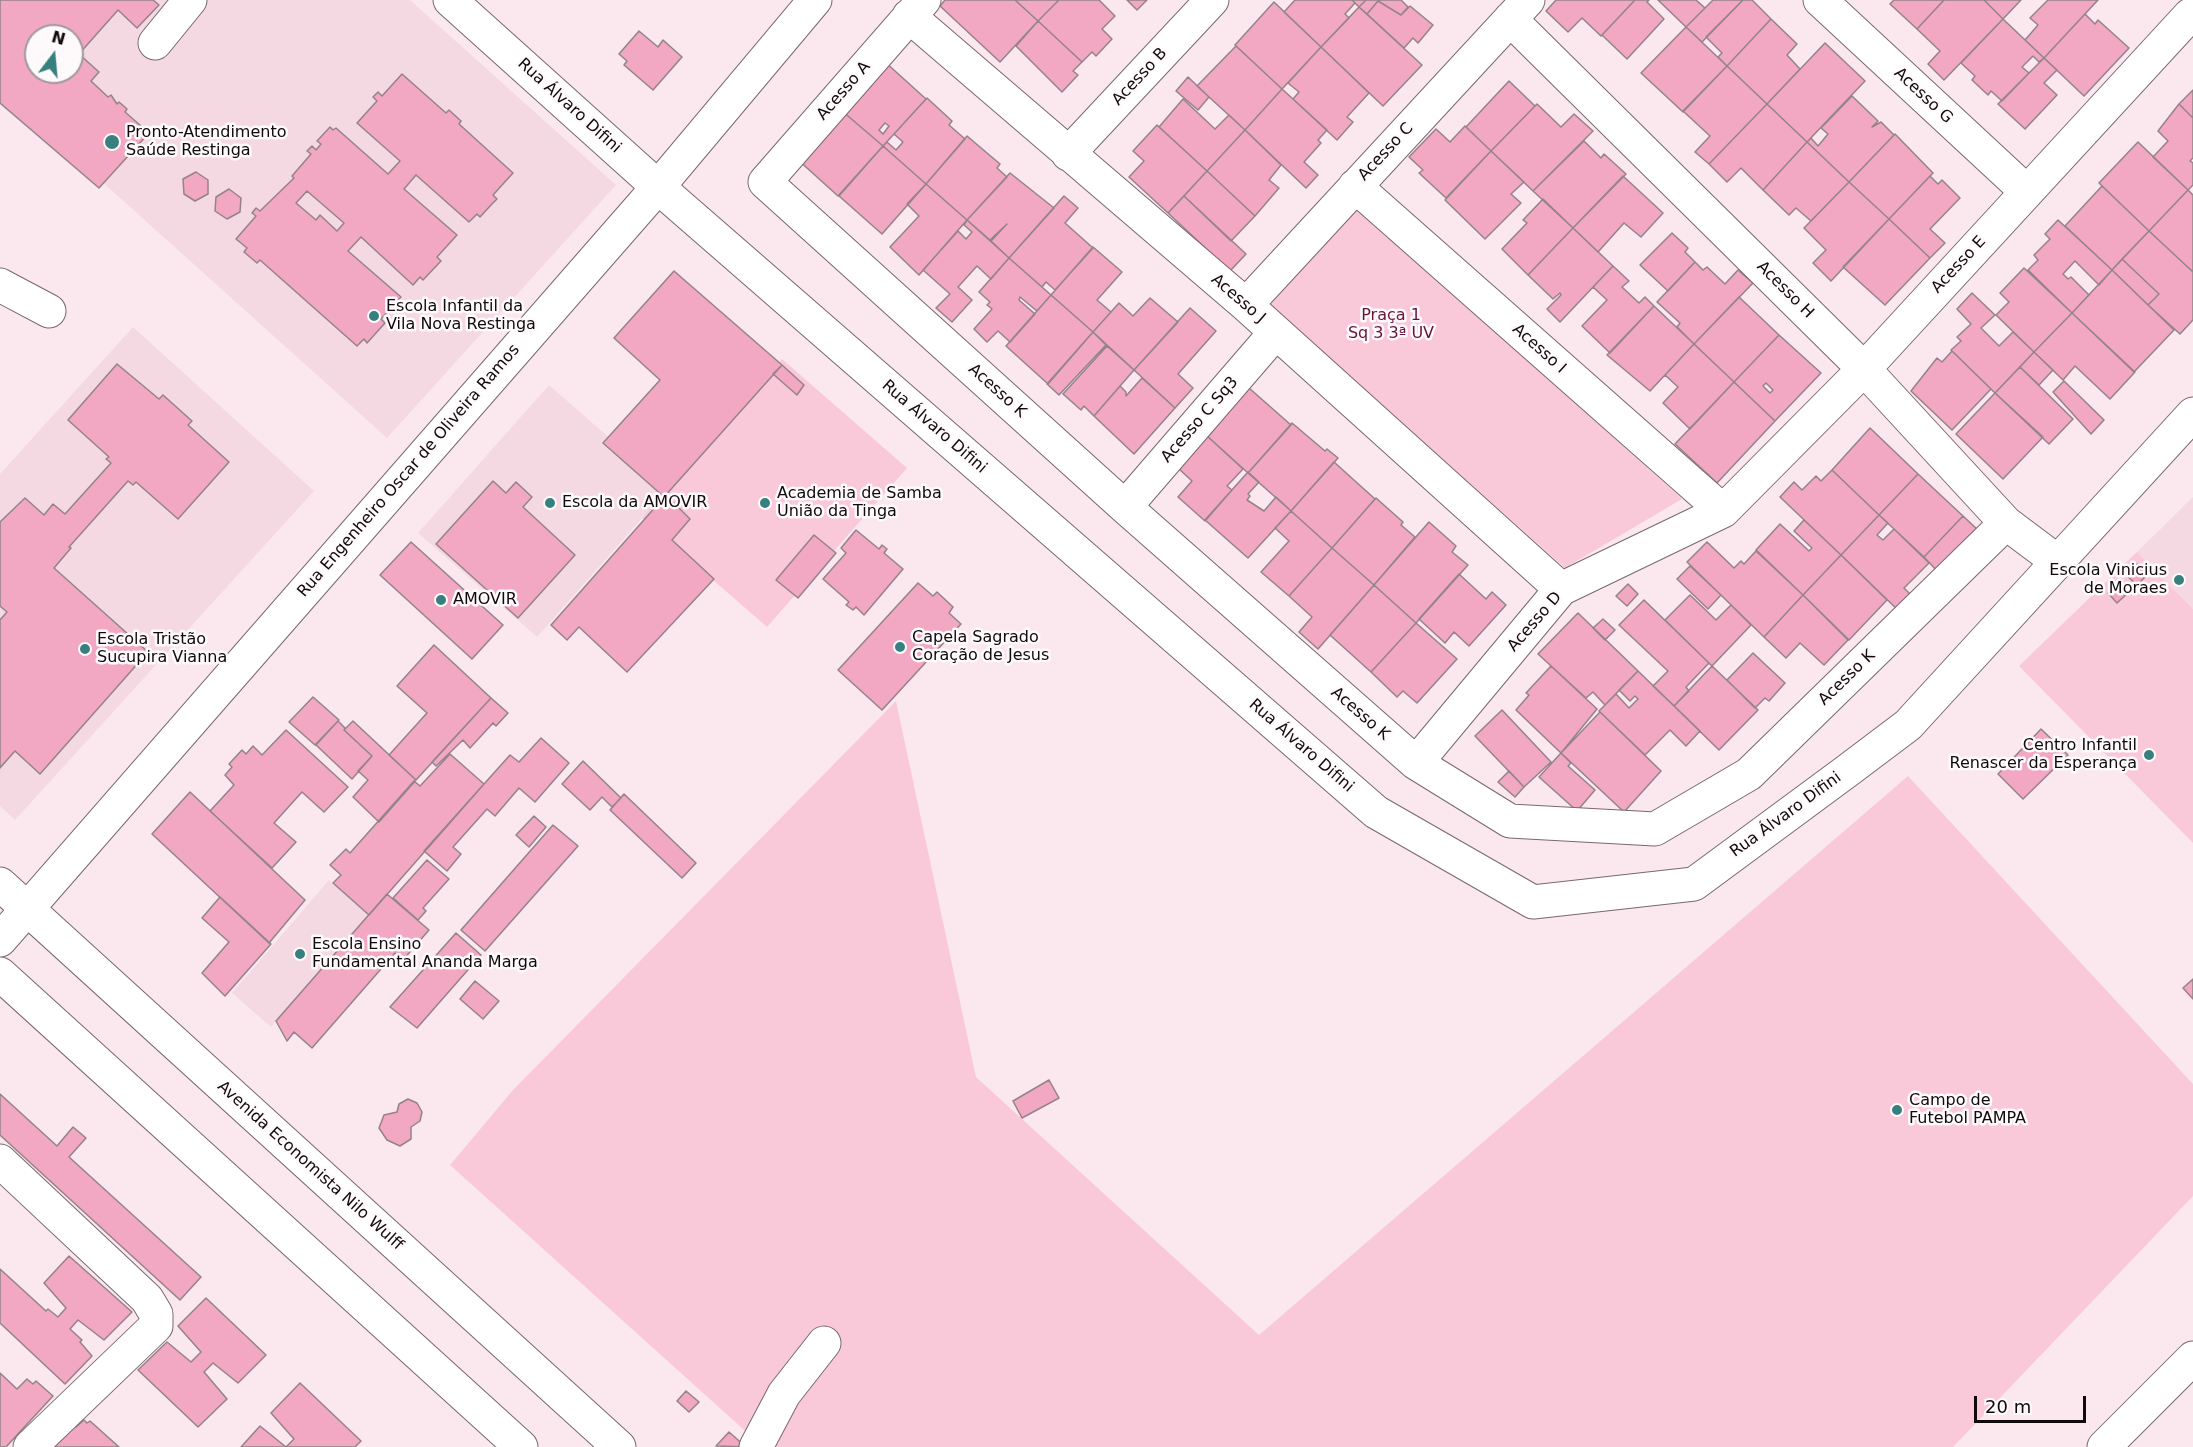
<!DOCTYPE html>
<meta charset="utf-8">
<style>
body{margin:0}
#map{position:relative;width:2193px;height:1447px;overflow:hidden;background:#fbe8ee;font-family:"DejaVu Sans",sans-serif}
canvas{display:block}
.north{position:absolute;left:24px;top:24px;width:60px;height:60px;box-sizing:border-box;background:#fefafb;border:2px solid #9f9a9b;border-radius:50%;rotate:16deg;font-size:16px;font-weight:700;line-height:24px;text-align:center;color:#100a0c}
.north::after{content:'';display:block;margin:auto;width:21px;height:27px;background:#38807f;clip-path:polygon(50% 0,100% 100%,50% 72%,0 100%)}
.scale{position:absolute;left:1974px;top:1396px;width:112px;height:27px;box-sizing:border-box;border:3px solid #100a0c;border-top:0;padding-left:8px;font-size:18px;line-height:21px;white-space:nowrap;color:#100a0c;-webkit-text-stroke:4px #fefafb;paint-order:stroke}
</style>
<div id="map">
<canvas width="2193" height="1447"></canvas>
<div class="north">N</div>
<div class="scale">20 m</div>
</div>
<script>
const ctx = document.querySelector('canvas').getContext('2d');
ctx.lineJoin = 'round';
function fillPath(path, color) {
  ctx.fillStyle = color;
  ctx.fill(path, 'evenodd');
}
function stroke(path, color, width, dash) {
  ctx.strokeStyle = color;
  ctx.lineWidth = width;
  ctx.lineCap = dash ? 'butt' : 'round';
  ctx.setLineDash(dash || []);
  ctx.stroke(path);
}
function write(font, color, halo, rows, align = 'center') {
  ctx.font = font + ' "DejaVu Sans",sans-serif';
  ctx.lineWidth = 5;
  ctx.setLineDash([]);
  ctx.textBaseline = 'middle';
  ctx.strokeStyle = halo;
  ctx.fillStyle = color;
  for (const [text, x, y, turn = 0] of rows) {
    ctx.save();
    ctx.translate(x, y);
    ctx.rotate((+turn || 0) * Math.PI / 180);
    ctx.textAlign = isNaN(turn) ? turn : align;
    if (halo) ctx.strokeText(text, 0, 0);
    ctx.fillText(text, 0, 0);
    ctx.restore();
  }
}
const built = new Path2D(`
 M0,0H410L616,185L387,438L0,90ZM36,36H72V72H36Z
 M133,327L314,491L15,820L0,806V474Z
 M549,385L668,489L537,637L418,533Z
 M2193,497V609L2137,552Z
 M329,880L369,915L271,1027L232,993Z`);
const green = new Path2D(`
 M1357,208L1682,499L1565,568L1270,305Z
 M782,359L907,468L767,627L642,518Z
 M2137,552L2193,609V843L2019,666Z
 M896,701L976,1077L1259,1335L1908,776L2193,1084V1196L1953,1447H763L450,1165L513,1090Z`);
const building = new Path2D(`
 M0,0H153L159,5L137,28L118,10L79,54L99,72L91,81L108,97L111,95L117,104L119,102L127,109L125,112L149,133L99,188L0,103ZM36,36H72V72H36Z
 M945,0H1015L1038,21L1000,62L940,6Z
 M1015,0H1059L1038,21Z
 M1059,0H1099L1115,16L1102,29L1112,39L1096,56L1092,52L1082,62L1038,21Z
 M1127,0H1147L1137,10Z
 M1295,0H1352L1355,3L1345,14L1349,18L1321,47L1284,12Z
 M1352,0H1366L1359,7Z
 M1366,0H1401L1408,7L1401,15L1378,1L1367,14L1359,7Z
 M1556,0H1635L1601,36L1582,18L1568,32L1546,11Z
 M1635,0H1649L1647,2L1664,19L1627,59L1602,35Z
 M1658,0H1696L1705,8L1686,27Z
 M1713,0H1743L1702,42L1686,27Z
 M1743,0H1752L1771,19L1727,66L1718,57L1722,53L1706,37Z
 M1894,0H1944L1917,29L1890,4Z
 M1944,0H1984L2003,19L1944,80L1928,64L1940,51L1917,29Z
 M1984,0H2021L2003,19Z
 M2048,0H2098L2044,58L2025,40L2038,25L2030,18Z
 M1378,1L1401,15L1410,6L1433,25L1418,43L1413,38L1404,48L1367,14Z
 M1274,2L1321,47L1282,89L1235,45Z
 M1359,7L1422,65L1383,106L1321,47Z
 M2085,14L2095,24L2098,20L2129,48L2084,96L2044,58Z
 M1771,19L1797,44L1787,55L1800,69L1767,104L1727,66Z
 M2003,19L2044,58L2039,62L2033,56L2022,67L2029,73L2002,101L1991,91L1988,95L1972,80L1975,76L1961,63Z
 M1038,21L1082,62L1073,71L1078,75L1062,92L1016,46Z
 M1686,27L1727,66L1683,112L1641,73Z
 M639,31L658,47L663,40L682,57L653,90L624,65L627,61L619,54Z
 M1825,43L1865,81L1807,142L1767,104Z
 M1236,46L1282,89L1245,130L1197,86Z
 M1321,47L1369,93L1347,117L1353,122L1337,140L1293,99L1299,92L1288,83Z
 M2044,58L2057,70L2044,83L2057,95L2025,129L1998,104Z
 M884,61L926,99L883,146L841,110ZM885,123L889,126L883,134L879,130Z
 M1727,66L1767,104L1709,164L1695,152L1710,136L1683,111Z
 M402,74L446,113L449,110L461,121L459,124L513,173L493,195L497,199L492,204L480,217L477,214L469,222L416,175L404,189L457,235L437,257L441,261L423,280L420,277L413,285L361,237L348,251L401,297L381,319L385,323L367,343L364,339L357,346L260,260L257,263L244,252L247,248L236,239L256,216L252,213L256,208L260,211L294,178L292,176L311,154L307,151L312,146L316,150L321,144L317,141L330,127L333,130L336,128L388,174L400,161L357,123L377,101L373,97L378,92L382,96ZM307,191L344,223L337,231L320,215L316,220L296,203Z
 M1188,77L1209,97L1198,110L1176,91Z
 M1509,81L1535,106L1491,151L1466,127Z
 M1282,89L1327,130L1318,140L1321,143L1304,162L1318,175L1306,188L1245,130Z
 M2193,90V118L2179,104Z
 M1852,96L1878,121L1872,127L1881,122L1894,135L1849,182L1807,142L1811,138L1818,146L1828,134L1821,128Z
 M927,98L952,121L949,125L965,139L926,184L883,146L887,142L896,150L903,142L894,134Z
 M1183,99L1215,129L1229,115L1245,130L1207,171L1159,127Z
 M1537,104L1561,127L1574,114L1593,131L1533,191L1491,151Z
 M1767,104L1807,142L1763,190L1741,168L1727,182L1709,164Z
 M2179,104L2193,118V158L2190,161L2193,163V185L2188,190L2153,157L2168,141L2158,131Z
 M841,110L883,146L838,196L797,159Z
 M1157,125L1207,171L1168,213L1129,177L1144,161L1133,151Z
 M1465,126L1491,151L1446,198L1419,173L1423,170L1409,157L1436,129L1450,142Z
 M1245,130L1281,165L1269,180L1279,188L1255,216L1207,171Z
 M1895,134L1933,173L1889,219L1849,182Z
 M967,136L1000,164L997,168L1007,177L967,220L926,184Z
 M1584,141L1601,158L1604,154L1626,174L1573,228L1533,191Z
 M1807,142L1849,182L1811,221L1796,208L1789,215L1763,190Z
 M2138,142L2188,190L2149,231L2099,183Z
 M883,146L926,184L882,234L839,196Z
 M1491,151L1524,182L1511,194L1521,203L1485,239L1445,200Z
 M1207,171L1255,216L1231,241L1184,196Z
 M196,172L208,180V194L195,201L184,194L183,179Z
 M1010,173L1054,208L1009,258L991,241L1007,224L990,240L967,220Z
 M1623,176L1663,213L1641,237L1624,223L1598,252L1573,228Z
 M1930,176L1938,184L1942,180L1960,198L1930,229L1945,243L1930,258L1889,219Z
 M1849,182L1889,219L1831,281L1813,263L1826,250L1804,228Z
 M926,184L967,220L919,275L890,247L919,216L907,204Z
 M2102,186L2149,231L2112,270L2065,226Z
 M229,189L241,198L240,212L227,219L215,211L216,197Z
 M2188,190L2193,195V272L2149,231Z
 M1064,196L1078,208L1065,223L1093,248L1055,290L1046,282L1042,287L1009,258Z
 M1184,196L1246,254L1230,271L1168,213Z
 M1543,199L1573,228L1528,275L1502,249L1527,223L1523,220Z
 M1889,219L1930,258L1885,305L1843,267Z
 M967,220L1009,258L991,279L977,266L958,287L972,300L952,322L936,308L950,294L923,270L958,231L966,239L972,232L964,225Z
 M2058,220L2112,270L2099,285L2075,261L2063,274L2068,279L2071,277L2089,295L2072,313L2028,270L2038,260L2034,255L2050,239L2045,234Z
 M1573,228L1613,266L1560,322L1547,309L1561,295L1560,293L1553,299L1528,275Z
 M2149,231L2193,272V320L2180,334L2148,305L2159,294L2122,259Z
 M1672,233L1688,248L1685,252L1695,262L1668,291L1640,265Z
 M1093,247L1122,272L1097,300L1111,312L1093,332L1051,295Z
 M1009,258L1051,295L1037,311L1020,297L1019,300L1035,314L1010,342L998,331L987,342L974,329L992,309L987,305L990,302L979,292Z
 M2122,259L2159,294L2148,305L2112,270Z
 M1695,262L1703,270L1707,267L1725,284L1738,270L1753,283L1694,344L1677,327L1680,323L1657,302Z
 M1613,266L1629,281L1622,287L1639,303L1645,297L1654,306L1610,353L1582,326L1607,300L1593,287Z
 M2024,268L2072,313L2034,352L1996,315L2009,302L2000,293Z
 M2112,270L2174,330L2134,372L2072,313Z
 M674,271L782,365L664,497L603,443L660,380L614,338Z
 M1972,293L1995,315L1981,328L1999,346L2013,332L2034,352L1995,393L1951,350L1961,341L1957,337L1971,324L1957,309Z
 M1051,295L1093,332L1048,384L1006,346Z
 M1739,297L1779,335L1734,382L1694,344Z
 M1150,298L1178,322L1134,370L1093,332L1119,303L1133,316Z
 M1654,306L1694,344L1650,391L1607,355Z
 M1190,308L1216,331L1178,374L1193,388L1175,408L1134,370Z
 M2072,313L2135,372L2110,399L2075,366L2063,380L2034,352Z
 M1093,332L1106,345L1059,395L1047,384Z
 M1779,335L1821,373L1775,421L1734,382ZM1766,383L1773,390L1770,393L1763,386Z
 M1694,344L1734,382L1690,429L1663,403L1678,387L1665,375Z
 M1107,346L1134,370L1094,416L1084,406L1081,410L1063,394Z
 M1952,351L1991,389L1952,430L1911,391L1937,358L1942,362Z
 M2034,352L2053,370L2039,385L2020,367Z
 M117,364L159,399L163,395L192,421L188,425L229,462L178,519L136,482L133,485L128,481L69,547L71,548L54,568L148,652L40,774L15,751L0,768V620L7,612L0,606V522L25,498L44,515L53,504L65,514L111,463L106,459L109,457L68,420Z
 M782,365L804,385L797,395L773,374Z
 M2020,367L2073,419L2049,444L1995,393Z
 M1142,378L1175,408L1134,454L1094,416L1120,386L1126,392V396Z
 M2064,381L2104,420L2091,434L2053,392Z
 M1734,382L1775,421L1717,483L1675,444Z
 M1249,388L1291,425L1248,473L1206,435Z
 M1995,393L2043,437L2003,479L1956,434Z
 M1292,423L1325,451L1327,449L1338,458L1291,511L1248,473Z
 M1870,428L1918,474L1879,515L1832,470Z
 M1206,435L1243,469L1227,486L1232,490L1205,521L1178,497L1192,481L1178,468Z
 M1334,462L1375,499L1332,548L1291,511Z
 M1832,470L1879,515L1841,555L1780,497L1794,482L1802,490L1816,476L1821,481Z
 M1248,472L1259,482L1248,494L1250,496L1247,500L1264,511L1276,497L1291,511L1248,558L1205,520Z
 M1918,474L1963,516L1924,557L1879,515Z
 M493,481L506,493L516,482L532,497L523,507L575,555L518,618L436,544Z
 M666,495L690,519L672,540L714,579L627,672L579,627L567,640L551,625Z
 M1376,498L1403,522L1401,525L1415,537L1374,585L1332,548Z
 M1291,511L1332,548L1289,596L1261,572L1289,541L1275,528Z
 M1879,515L1888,523L1877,535L1883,540L1894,529L1929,563L1904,588L1915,599L1901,613L1841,555Z
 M1963,516L1979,531L1939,573L1924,557Z
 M1804,520L1841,555L1803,595L1756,550L1780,524L1809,551L1812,548L1794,531Z
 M1429,522L1456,546L1452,552L1468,565L1416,623L1374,585Z
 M856,530L879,549L882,545L887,549L884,553L903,569L864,615L856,607L853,610L846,605L849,602L823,579L846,553L841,548Z
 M814,535L836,553L798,598L776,580Z
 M411,542L503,625L472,659L380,575Z
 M1707,542L1734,568L1741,561L1744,564L1756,551L1803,595L1764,637L1687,562Z
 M1332,548L1374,585L1318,649L1299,632L1312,617L1289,596Z
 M1841,555L1887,600L1849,640L1803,595Z
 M2137,564L2148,574L2137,585L2126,575Z
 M1690,566L1721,595L1708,609L1677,579Z
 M1459,574L1486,599L1492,592L1506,605L1469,646L1454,632L1445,643L1419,619Z
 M2121,582L2130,591L2117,603L2108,593Z
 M918,583L933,596L937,592L953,607L949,613L961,624L882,710L838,670Z
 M1628,584L1638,594L1627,606L1616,596Z
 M1374,585L1416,623L1371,672L1330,635Z
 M1690,595L1716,620L1731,605L1751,625L1712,666L1665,620Z
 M1803,595L1848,640L1824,665L1800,643L1786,658L1764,637Z
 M1644,600L1709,663L1686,687L1689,691L1674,706L1653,686L1668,671L1619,625Z
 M1578,613L1638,671L1605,705L1593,692L1586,698L1538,654Z
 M1603,619L1615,630L1605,640L1593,628Z
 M1416,623L1457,659L1417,703L1403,691L1397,697L1371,672Z
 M434,645L491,698L416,780L389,755L427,713L397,686Z
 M1753,653L1785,683L1769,701L1765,698L1755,708L1727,680Z
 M1551,666L1597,709L1561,753L1516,710L1529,695L1526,693Z
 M1712,666L1758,710L1719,750L1674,706Z
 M1638,671L1700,731L1686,746L1670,730L1645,755L1599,711L1616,694L1629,708L1638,699L1635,696L1630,701L1619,690Z
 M313,697L339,720L315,745L289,722Z
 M491,698L508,713L496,726L493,723L470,748L463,740L436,766L432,762Z
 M1502,710L1551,762L1524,787L1475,736Z
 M1600,712L1661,771L1624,812L1561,753Z
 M338,721L345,728L344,730L372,756L352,779L316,745Z
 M353,721L416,780L379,822L353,797L368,780L358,771L372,756L344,730Z
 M2041,729L2068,755L2023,799L1998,774Z
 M286,730L348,787L324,812L302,792L274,823L296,842L272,868L210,811L234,785L225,775L232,767L229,764L242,750L246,754L253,746L262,755Z
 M541,738L569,763L535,802L519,788L495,816L487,809L453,847L461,854L447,871L424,851L510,755L519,762Z
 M1561,753L1571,763L1568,766L1595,790L1577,811L1539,777Z
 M450,754L484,784L369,915L333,883L341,875L330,865L346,849L350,853L414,781L420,786Z
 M583,761L621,798L612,807L602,797L590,810L562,784Z
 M1509,771L1524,787L1515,797L1498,782Z
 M190,792L305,900L269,943L152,834Z
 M624,794L696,863L682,878L610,810Z
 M534,816L546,827L529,847L516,835Z
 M553,825L578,846L485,951L461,930Z
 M427,860L449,879L423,908L426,911L418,920L393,898Z
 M387,894L429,930L403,960L395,953L312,1048L294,1032L287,1041L276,1021Z
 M220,897L271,944L225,996L202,973L229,942L202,918Z
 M456,933L481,955L417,1028L390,1007Z
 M2193,979V999L2183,988Z
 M475,981L499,1001L483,1019L460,999Z
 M1049,1080L1059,1098L1022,1118L1013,1101Z
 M0,1094L57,1146L73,1127L86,1138L69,1157L201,1277L180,1300L0,1135Z
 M408,1099L417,1103L422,1112L420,1121L411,1127V1139L400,1146L387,1140L379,1128L384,1115L397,1112L399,1104Z
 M69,1256L132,1312L104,1340L78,1320L70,1329L82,1340L80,1342L92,1356L65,1384L0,1323V1269L46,1311L48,1309L58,1317L66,1308L44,1283Z
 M206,1298L266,1355L238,1383L213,1363L204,1372L227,1399L198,1427L138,1370L167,1342L191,1362L201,1352L178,1326Z
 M0,1373L17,1389L27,1379L33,1384L36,1381L53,1396L6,1447H0Z
 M300,1383L361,1441L355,1447H241L260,1426L286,1447L294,1439L271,1413Z
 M686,1391L699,1402L689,1412L677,1401Z
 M84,1420L87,1423L90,1421L119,1447H48L71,1423L76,1427Z
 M729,1432L746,1447L716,1446Z`);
const minor = new Path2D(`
 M450,0L658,187L1376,812L1533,902L1694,884L1847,771L1908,725L2193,414
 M924,0L765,182L1125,507L1416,763L1510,821L1655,829L1749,774L2006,523
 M1820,0L2027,192
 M909,16L1246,305L1561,589
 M1510,19L1864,369L2006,523L2058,562
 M155,43L190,0
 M1068,154L1212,0
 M1355,186L1723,511
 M0,285L49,311
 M1246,305L1528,0
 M1125,507L1276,332
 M1416,763L1561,589L1723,511L1864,369L2190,15
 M0,884L619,1447
 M0,940L658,187L815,0
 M0,974L521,1447
 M0,1161L147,1299L156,1314V1326L30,1447
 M756,1447L784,1394L824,1343
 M2104,1447L2193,1358`);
const markers = [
 [112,142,8,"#38807f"],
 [374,316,6,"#38807f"],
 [550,503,6,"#38807f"],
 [765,503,6,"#38807f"],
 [2179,580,6,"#38807f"],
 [441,600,6,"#38807f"],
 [900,647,6,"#38807f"],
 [85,649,6,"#38807f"],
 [2149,755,6,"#38807f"],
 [300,954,6,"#38807f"],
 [1897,1110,6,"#38807f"]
];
const streetNames = [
 ["Acesso B",1140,77,-47],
 ["Acesso A",844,91,-49],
 ["Acesso G",1923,96,43],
 ["Rua Álvaro Difini",569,106,42],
 ["Acesso C",1386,152,-47],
 ["Acesso E",1959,265,-47],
 ["Acesso H",1785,290,45],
 ["Acesso J",1238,299,41],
 ["Acesso I",1539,349,42],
 ["Acesso K",997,391,42],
 ["Acesso C Sq3",1200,420,-49],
 ["Rua Álvaro Difini",934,427,41],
 ["Rua Engenheiro Oscar de Oliveira Ramos",409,471,-49],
 ["Acesso D",1535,622,-49],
 ["Acesso K",1847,678,-44],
 ["Acesso K",1360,714,41],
 ["Rua Álvaro Difini",1301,746,41],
 ["Rua Álvaro Difini",1786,815,-36],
 ["Avenida Economista Nilo Wulff",310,1166,42]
];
const poiNames = [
 ["Pronto-Atendimento",126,133],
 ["Saúde Restinga",126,151],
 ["Escola Infantil da",386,307],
 ["Vila Nova Restinga",386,325],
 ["Academia de Samba",777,494],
 ["União da Tinga",777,512],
 ["Escola da AMOVIR",562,503],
 ["Escola Vinicius",2167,571,"right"],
 ["de Moraes",2167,589,"right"],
 ["AMOVIR",453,600],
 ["Capela Sagrado",912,638],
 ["Coração de Jesus",912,656],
 ["Escola Tristão",97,640],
 ["Sucupira Vianna",97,658],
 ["Centro Infantil",2137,746,"right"],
 ["Renascer da Esperança",2137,764,"right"],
 ["Escola Ensino",312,945],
 ["Fundamental Ananda Marga",312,963],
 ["Campo de",1909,1101],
 ["Futebol PAMPA",1909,1119]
];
const parkNames = [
 ["Praça 1",1391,316],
 ["Sq 3 3ª UV",1391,334]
];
fillPath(built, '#f5d9e2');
fillPath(green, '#fac9d9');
fillPath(building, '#f2a7c2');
stroke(building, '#948388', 1.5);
stroke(minor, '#79686d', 35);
stroke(minor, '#fff', 33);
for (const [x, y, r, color] of markers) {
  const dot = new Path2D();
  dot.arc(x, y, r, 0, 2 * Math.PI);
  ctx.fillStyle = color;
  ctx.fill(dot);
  stroke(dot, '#fefafb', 2);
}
write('16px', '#100a0c', '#fefafb', streetNames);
write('16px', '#100a0c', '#fefafb', poiNames, 'left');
write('16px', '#68123b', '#fefafb', parkNames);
</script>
